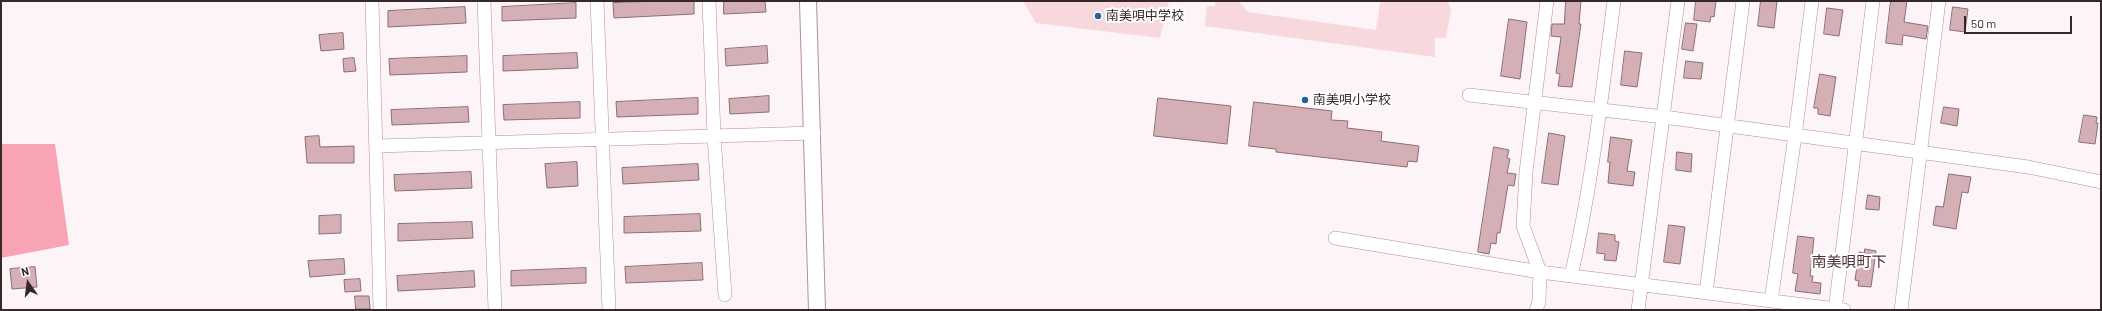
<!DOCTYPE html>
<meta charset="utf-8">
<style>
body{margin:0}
#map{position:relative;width:2102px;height:311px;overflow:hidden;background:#fcf4f6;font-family:Barlow,sans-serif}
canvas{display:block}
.frame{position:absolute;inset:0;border:2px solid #35272a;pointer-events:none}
.north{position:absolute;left:8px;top:263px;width:40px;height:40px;-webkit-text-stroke:3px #fff;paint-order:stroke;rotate:346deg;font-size:11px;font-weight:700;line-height:16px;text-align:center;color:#35272a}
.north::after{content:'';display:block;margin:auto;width:14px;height:18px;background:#35272a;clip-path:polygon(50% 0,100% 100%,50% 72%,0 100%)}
.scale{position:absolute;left:1964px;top:16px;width:108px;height:18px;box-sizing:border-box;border:2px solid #35272a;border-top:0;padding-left:5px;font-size:12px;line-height:14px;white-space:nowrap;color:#35272a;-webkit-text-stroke:3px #fff;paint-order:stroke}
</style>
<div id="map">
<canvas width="2102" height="311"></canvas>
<div class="frame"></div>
<div class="north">N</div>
<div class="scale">50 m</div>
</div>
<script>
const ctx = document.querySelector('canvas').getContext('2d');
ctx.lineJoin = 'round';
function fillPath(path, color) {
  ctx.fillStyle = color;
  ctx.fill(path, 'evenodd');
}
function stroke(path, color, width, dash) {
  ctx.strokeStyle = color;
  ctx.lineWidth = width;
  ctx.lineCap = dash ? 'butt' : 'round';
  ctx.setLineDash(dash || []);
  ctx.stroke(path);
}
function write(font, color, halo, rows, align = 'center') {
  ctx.font = font + ' Barlow,"Noto Sans JP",sans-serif';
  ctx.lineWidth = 4;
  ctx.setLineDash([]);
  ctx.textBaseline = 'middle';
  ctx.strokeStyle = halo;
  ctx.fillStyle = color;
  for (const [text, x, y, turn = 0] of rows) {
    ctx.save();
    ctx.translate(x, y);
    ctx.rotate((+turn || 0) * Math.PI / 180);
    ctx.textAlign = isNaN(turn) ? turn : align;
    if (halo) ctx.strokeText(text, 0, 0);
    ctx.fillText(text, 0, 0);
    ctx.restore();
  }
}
const green = new Path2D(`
 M1023,1H1169L1160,38L1036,23Z
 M1216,1H1239L1248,12L1376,30L1380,3L1382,1H1447L1451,9L1446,38H1435V57L1205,26L1207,6H1215Z`);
const forest = new Path2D(`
 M1,144H55L69,245L1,258Z`);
const building = new Path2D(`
 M659,1H694V14L614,18L613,3Z
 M724,1H765L766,12L724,14Z
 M1566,1H1581L1579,24H1581L1572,87L1558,86L1560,74L1556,73L1561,37L1551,36L1552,24H1564Z
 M1696,1H1716L1714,17L1711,16L1710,22L1694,20Z
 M1761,1H1777L1774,28L1758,26Z
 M1891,1H1907L1904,22L1928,26L1926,39L1903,35L1902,45L1886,43Z
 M576,3V18L502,21V7Z
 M465,7L466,23L388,27V11Z
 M1953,7L1968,9L1965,32L1950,30Z
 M1827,8L1843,10L1839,36L1824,34Z
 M1509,19L1527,22L1520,79L1501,76Z
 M1686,23L1697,24L1693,51L1682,49Z
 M343,33L344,49L321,51L319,35Z
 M767,46L768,63L726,66L725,49Z
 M1625,51L1642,53L1637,87L1621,85Z
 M577,53L578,68L503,71V56Z
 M467,56V72L390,75L389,59Z
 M354,58L356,71L344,72L343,59Z
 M1686,61L1703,63L1701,79L1684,78Z
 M1820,74L1836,77L1830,116L1818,114V108H1814Z
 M769,96V112L730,114L729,99Z
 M698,98V114L617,117L616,102Z
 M1158,98L1231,106L1227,144L1154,136Z
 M580,102V118L504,120L503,105Z
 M1254,102L1332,111L1331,120L1348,121L1347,128L1382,132L1381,141L1419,146L1417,162L1408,161L1407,167L1276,152V149L1249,146Z
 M468,107L469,122L392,125L391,110Z
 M1944,107L1959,109L1957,126L1941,123Z
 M2084,115L2097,117L2096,123H2098L2095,144L2079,142Z
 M1549,133L1565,136L1558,185L1542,183Z
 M319,136L320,147L354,146V163H307L305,137Z
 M1611,137L1632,140L1627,171L1635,172L1633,186L1608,183L1610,162H1608Z
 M1494,147L1509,150L1507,158L1510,159L1507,173L1516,174L1514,186L1508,185L1500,233H1497L1496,244L1491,243L1489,254L1478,252Z
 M1677,152L1692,154L1691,172L1676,170Z
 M577,162L578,186L547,188L545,164Z
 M698,164L699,180L623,184L622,168Z
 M471,172L472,188L395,191L394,175Z
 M1949,174L1971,177L1968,193L1962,192L1956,229L1933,225L1936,206L1943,207Z
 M1868,195L1880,197L1879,210L1866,209Z
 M700,214L701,231L624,233V217Z
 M341,215V233L319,234V216Z
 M472,222L473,238L398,241V224Z
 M1669,225L1685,227L1680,264L1664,262Z
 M1599,233L1615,235V241L1619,242L1616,261L1604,260L1605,254L1597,253Z
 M1798,236L1814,238L1810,276H1813L1812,282L1821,283L1820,294L1795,291L1798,274L1793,273Z
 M1865,249L1876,251L1871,287L1858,286L1859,281L1855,280L1859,252L1864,253Z
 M344,259L345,274L310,277L308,261Z
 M702,263L703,280L626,283L625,267Z
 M35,267L37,287L12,289L10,269Z
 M586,268V283L511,286V271Z
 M474,271L475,287L398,291L397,276Z
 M360,279L361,291L345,292L344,280Z
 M355,296H369L370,309H356Z`);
const minor = new Path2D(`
 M372,1L380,310
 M484,1L495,310
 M597,1L609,310
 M709,1L714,136L725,295
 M1469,95L1664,117L2028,167L2101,182
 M377,146L814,133
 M1335,238L1540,272L1844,310
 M1571,276C1592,185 1602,93 1614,1
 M1706,293L1743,1
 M1771,301L1795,136L1812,1
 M1536,310L1539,302L1540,272L1523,226L1526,172L1547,1
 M1638,310L1678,1
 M1835,310L1873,1
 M1901,310L1939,1`);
const tertiary = new Path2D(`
 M808,1L817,310`);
const markers = [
 [1098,16,4,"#22659b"],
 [1305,100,4,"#22659b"]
];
const poiNames = [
 ["南美唄中学校",1106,16],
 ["南美唄小学校",1313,100]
];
const quarterNames = [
 ["南美唄町下",1849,262]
];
fillPath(green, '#f6d8dd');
fillPath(forest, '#f9a4b4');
fillPath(building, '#d4b0b6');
stroke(building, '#8e6d72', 1);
stroke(minor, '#b28f95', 14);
stroke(tertiary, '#b28f95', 18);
stroke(minor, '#fff', 13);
stroke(tertiary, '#fff', 16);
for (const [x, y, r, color] of markers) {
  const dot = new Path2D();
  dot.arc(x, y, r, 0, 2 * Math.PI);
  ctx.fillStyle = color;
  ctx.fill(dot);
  stroke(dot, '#fff', 1.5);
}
write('13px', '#35272a', '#fff', poiNames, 'left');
write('15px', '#503339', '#fff', quarterNames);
</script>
